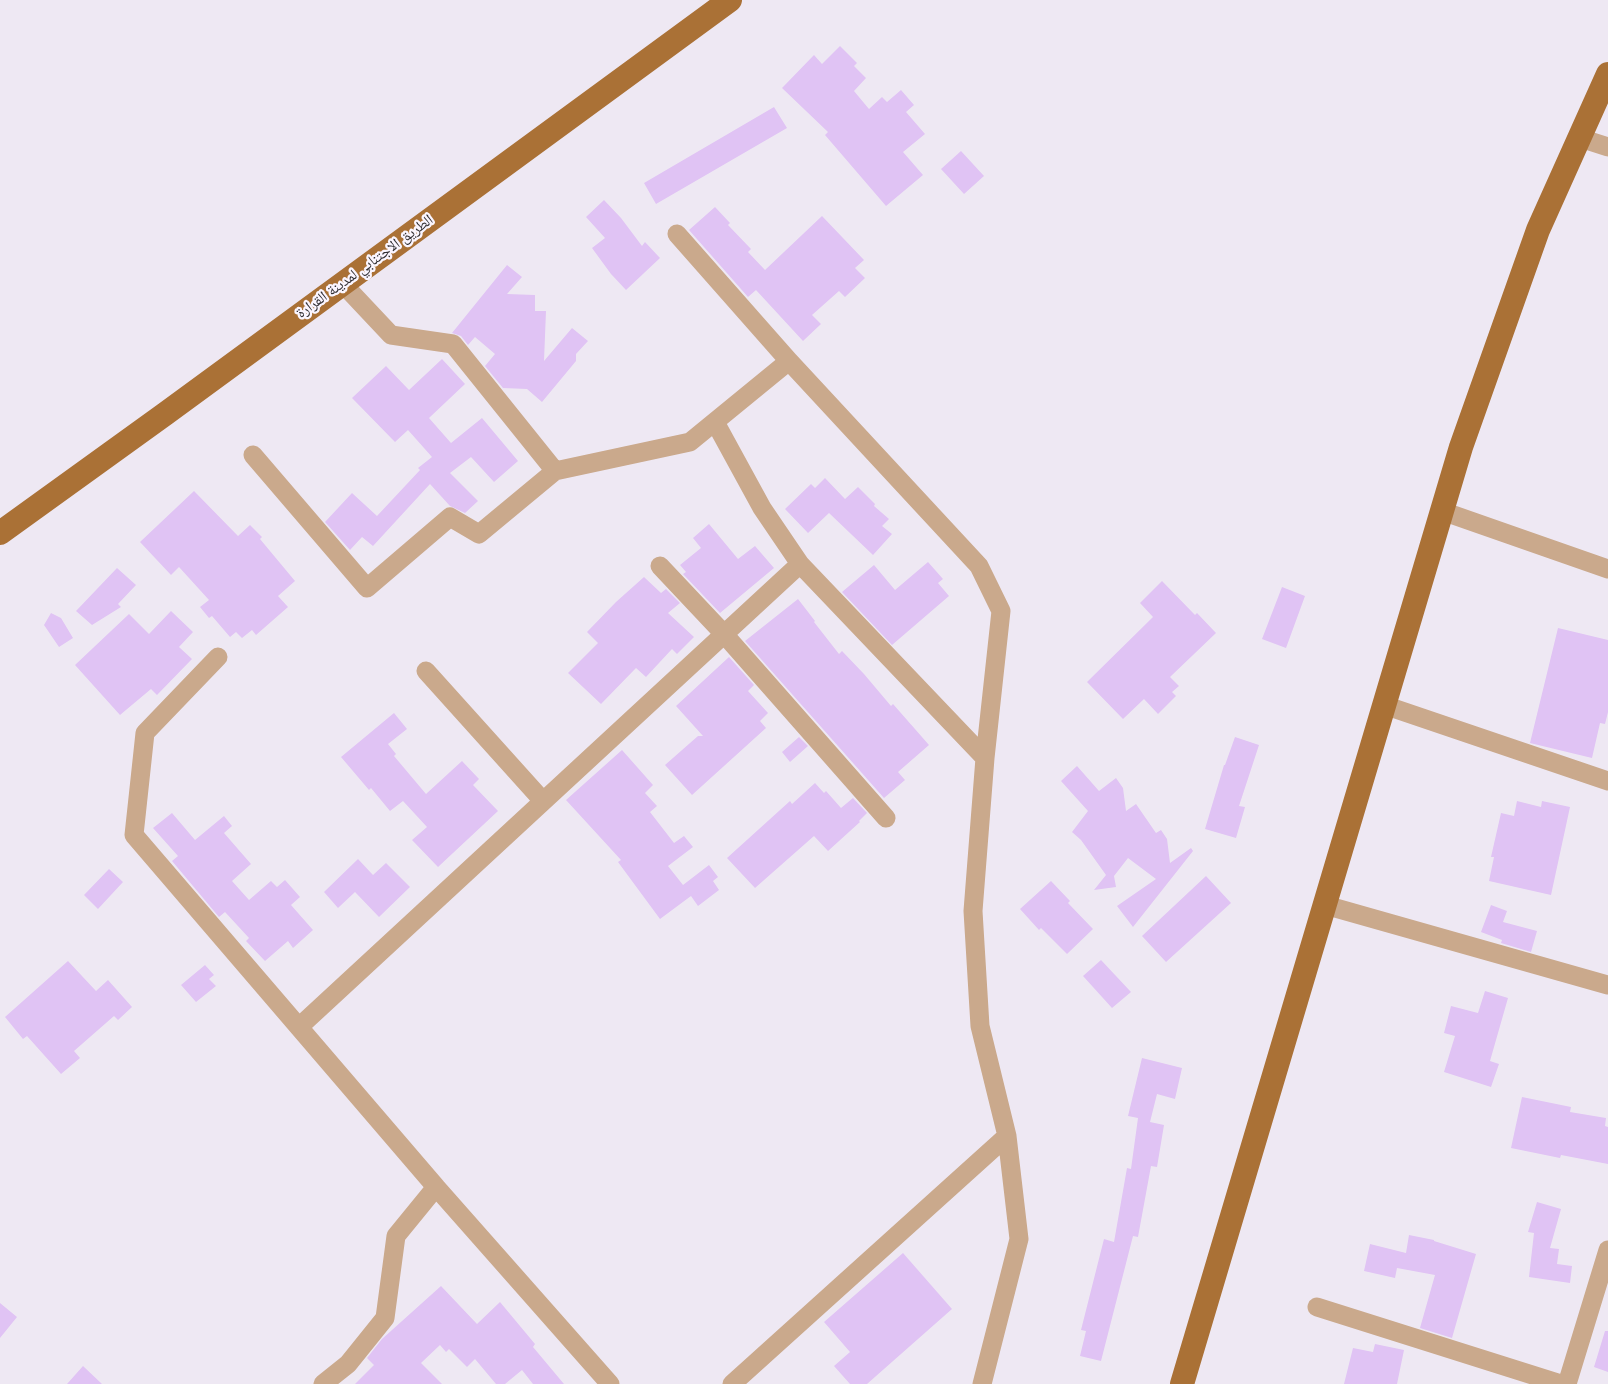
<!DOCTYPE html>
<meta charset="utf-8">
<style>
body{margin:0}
canvas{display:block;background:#eee8f3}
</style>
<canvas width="1608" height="1384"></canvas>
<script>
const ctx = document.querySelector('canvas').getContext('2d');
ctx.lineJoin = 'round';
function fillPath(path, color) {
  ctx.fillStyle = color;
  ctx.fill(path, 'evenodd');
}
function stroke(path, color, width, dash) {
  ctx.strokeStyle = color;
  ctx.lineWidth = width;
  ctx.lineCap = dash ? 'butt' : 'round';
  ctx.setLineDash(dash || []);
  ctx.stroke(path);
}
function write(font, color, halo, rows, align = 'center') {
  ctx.font = font + ' "DM Sans","Noto Naskh Arabic",sans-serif';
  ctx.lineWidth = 4.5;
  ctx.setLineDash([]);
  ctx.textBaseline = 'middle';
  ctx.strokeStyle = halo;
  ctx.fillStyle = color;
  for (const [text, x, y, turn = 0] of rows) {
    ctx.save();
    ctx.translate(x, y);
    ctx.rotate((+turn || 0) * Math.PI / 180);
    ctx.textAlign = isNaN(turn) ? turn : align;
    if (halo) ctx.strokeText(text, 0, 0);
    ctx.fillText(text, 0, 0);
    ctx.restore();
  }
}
const building = new Path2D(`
 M840,46L857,63L854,66L866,78L854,91L869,109L882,97L887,102L901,90L914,105L906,112L925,134L903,152L923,175L886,206L825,135L828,132L782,88L814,55L822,64Z
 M774,107L787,128L656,204L644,183Z
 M961,151L984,176L964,194L941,169Z
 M604,200L621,218L642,246L645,242L660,258L626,290L611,274L592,248L605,238L586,217Z
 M715,207L730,223L728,225L751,249L748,252L765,270L822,216L864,260L855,268L865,278L845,297L839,291L812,315L821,324L803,341L756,290L748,297L689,230Z
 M507,265L522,277L507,294L535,295V311H546L544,361L572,328L588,341L576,354V361L542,402L527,389L503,388L485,366L495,354L475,337L468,345L461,336L452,333Z
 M442,359L465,384L429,418L451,443L482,418L518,461L494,482L471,457L450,473L478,501L465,513L450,506L430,484L373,546L362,537L350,550L325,522L352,493L377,516L420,470L418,468L432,457L408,430L395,442L352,398L386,366L409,390Z
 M825,478L845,499L858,487L875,504L874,506L889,519L882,526L892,534L873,555L829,513L808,533L785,509L811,484L815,488Z
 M194,491L238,536L250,525L262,537L260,539L295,581L278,596L288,607L256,635L252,630L242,638L236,632L230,637L212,616L209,618L200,607L209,600L179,567L171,575L140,542Z
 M709,524L738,559L755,546L774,568L720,613L683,574L686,572L680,565L701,548L693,538Z
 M928,562L943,579L938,583L949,596L892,645L842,592L874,565L895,590Z
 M117,568L136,585L118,604L121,607L92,625L76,611Z
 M644,577L661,593L666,589L680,603L668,613L694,637L677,654L672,649L646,677L636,668L601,704L568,673L598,643L587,632L616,602Z
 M1162,581L1195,615L1197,613L1216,633L1170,677L1179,686L1172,692L1176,696L1158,714L1144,699L1123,719L1087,682L1153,617L1140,603Z
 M1282,587L1305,596L1286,648L1262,639Z
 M798,599L815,621L814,622L839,654L842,651L864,674L891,706L893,704L929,745L898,772L905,780L884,798L745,641Z
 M171,611L193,632L179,647L192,659L157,695L151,689L120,715L75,665L129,614L149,634Z
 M51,613L61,618L73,638L59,647L44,625Z
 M1558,628L1608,640V712L1605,724L1600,723L1592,758L1530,743Z
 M729,657L754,685L748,691L768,713L760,721L766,728L692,795L665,765L698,736H703L676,706Z
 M394,713L407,729L388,744L396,754L394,756L426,794L462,761L479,779L473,785L498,811L438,867L412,840L427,827L403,801L390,811L371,788L369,790L341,757Z
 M799,737L808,746L790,762L782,752Z
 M1235,737L1259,745L1239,806L1245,807L1236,838L1205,829L1224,765H1225Z
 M622,750L653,785L645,793L657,806L650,812L674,843L684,836L693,847L668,866L683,885L709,865L718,877L713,881L719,890L698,906L691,896L660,919L618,862L621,860L566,800Z
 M1077,766L1099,791L1116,778L1123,788L1126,811L1136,804L1156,833L1161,830L1167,839L1170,863L1191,848L1193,851L1133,927L1117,906L1156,879L1128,858L1114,876L1116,887L1094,890L1106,875L1081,840L1072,832L1088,811L1061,781Z
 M815,783L824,793L826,791L841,808L853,798L867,813L859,821L860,822L828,851L814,836L755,888L727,858L790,801L792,804Z
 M1517,801L1541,807L1542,801L1570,807L1551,895L1489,881L1494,857H1491L1501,813L1514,816Z
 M172,813L195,840L224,816L232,826L224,833L251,864L232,881L249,900L271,881L277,887L285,880L300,897L291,905L313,930L293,948L288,941L265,961L246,941L249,938L225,912L219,917L172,861L178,856L153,828Z
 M358,859L373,875L386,863L410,887L379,917L355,892L338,908L324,892Z
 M109,869L123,882L98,909L84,895Z
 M1206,876L1231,903L1166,962L1142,936Z
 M1051,881L1070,901L1068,903L1093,929L1067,954L1041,928L1039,930L1020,909Z
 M1491,905L1507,911L1503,922L1537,931L1531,952L1501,943L1502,940L1481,932Z
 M1101,960L1131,992L1112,1008L1083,976Z
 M68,961L96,991L108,980L132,1007L118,1020L114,1016L74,1051L80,1058L61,1074L27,1036L23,1039L5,1017Z
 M205,965L214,975L209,979L216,986L196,1002L181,985Z
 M1485,991L1508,998L1490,1061L1499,1064L1491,1087L1444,1072L1455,1036L1444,1033L1451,1006L1478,1013Z
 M1142,1058L1182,1068L1175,1099L1157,1094L1150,1122L1164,1125L1157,1167L1151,1166L1138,1237L1133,1236L1101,1361L1080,1356L1086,1331L1081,1330L1104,1239L1114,1242L1127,1168L1131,1169L1138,1118L1128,1116Z
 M1522,1097L1571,1107L1570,1112L1606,1118L1605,1126L1608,1127V1164L1561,1155L1560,1158L1511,1148Z
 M1537,1202L1561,1209L1550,1248L1559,1249L1557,1264L1572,1266L1570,1283L1529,1277L1534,1233L1528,1232Z
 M1409,1235L1434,1240V1241L1476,1254L1452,1338L1420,1328L1435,1275L1397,1268L1395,1278L1364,1271L1370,1244L1406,1253Z
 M903,1253L952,1309L867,1384H850L834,1366L850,1352L824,1322Z
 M441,1286L477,1324L500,1302L535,1344L533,1347L564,1384H533L522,1370L505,1384H496L475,1359L467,1367L449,1349L446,1352L440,1345L421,1363L442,1384H355L374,1365L367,1358L382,1339Z
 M0,1303L17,1317L0,1338Z
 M1605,1331H1608V1372L1594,1367Z
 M1375,1344L1404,1350L1397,1384H1344L1353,1348L1373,1352Z
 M83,1366L102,1384H67Z`);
const minor = new Path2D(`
 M1580,138L1608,147
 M343,284L391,335L453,344L555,471L690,442L789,361L677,234
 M789,361L979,566L1001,611L985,758L973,911L980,1026L1007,1136L1019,1239L982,1384
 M715,422L762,508L800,564L985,758
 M253,455L367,588L450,517L479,534L555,471
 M1442,511L1608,569
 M660,566L724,634L886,818
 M218,657L145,733L134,835L436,1187
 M426,671L543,801
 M1384,705L1608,781
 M1325,905L1608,985
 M299,1027L800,564
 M1317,1307L1561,1384
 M323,1384L348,1364L385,1318L396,1236L436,1187L610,1384
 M732,1384L1007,1136
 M1567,1384L1608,1250`);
const major = new Path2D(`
 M0,533L165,414L730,0
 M1182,1384L1461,447L1538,230L1608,74`);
const streetNames = [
 ["الطريق الاجتنابي لمدينة القرارة",365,267,-36]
];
fillPath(building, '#e0c3f4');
stroke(minor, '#caa98c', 19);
stroke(major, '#aa7136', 24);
write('15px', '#312f33', '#fbf6ff', streetNames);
</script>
